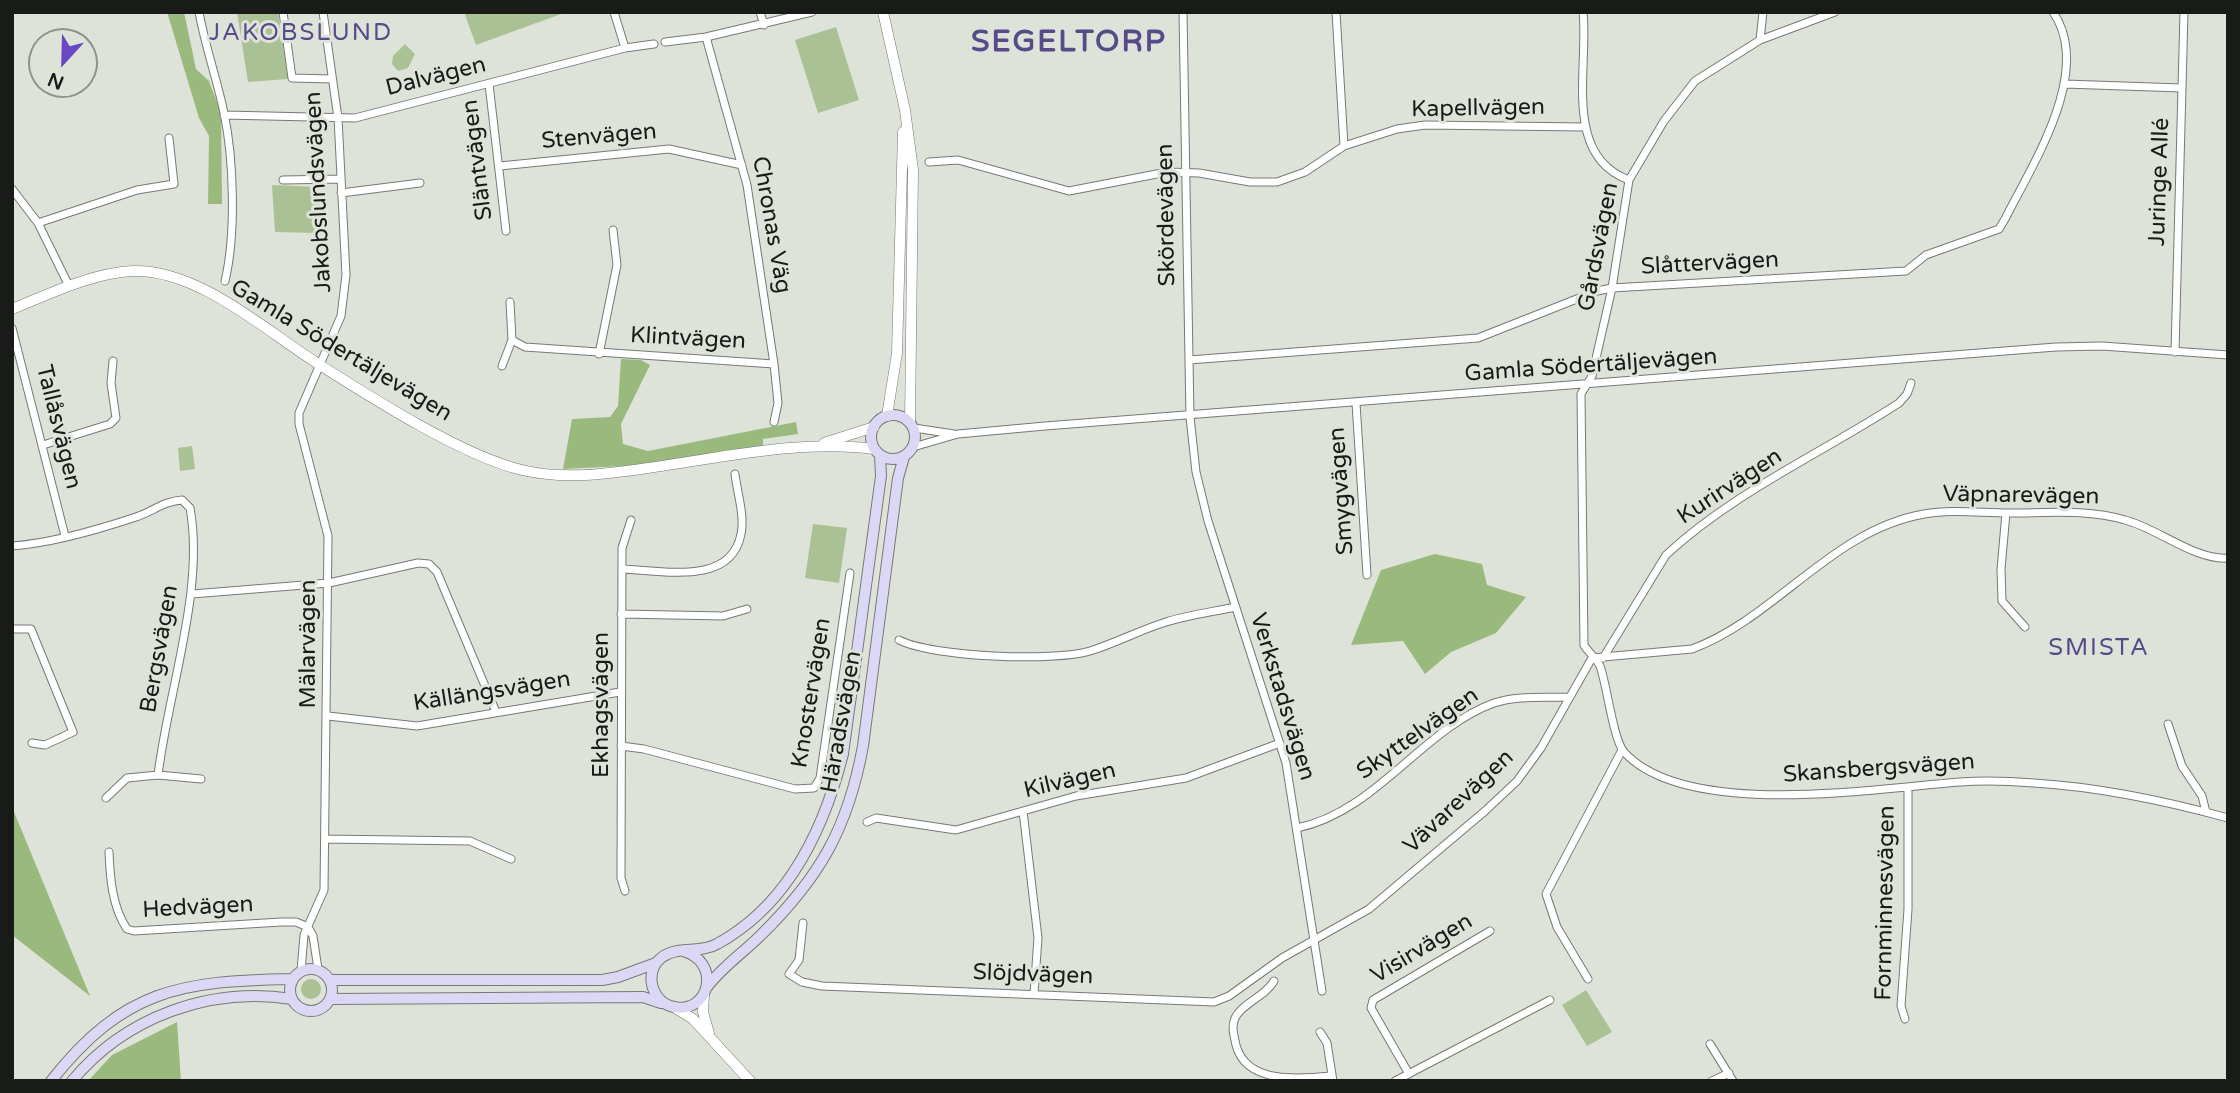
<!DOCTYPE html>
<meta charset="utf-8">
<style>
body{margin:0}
#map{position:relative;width:2240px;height:1093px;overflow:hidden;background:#dee3da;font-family:"Varela Round",sans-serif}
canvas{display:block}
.frame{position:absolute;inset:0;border:14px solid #191b18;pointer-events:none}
.north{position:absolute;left:28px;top:28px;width:70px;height:70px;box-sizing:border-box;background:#dee3da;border:2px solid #8f938c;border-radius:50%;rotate:202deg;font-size:19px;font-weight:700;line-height:28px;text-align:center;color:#191b18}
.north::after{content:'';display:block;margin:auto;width:24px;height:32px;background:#6949c2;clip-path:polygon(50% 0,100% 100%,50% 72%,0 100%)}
</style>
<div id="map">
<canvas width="2240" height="1093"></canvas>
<div class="frame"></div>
<div class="north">N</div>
</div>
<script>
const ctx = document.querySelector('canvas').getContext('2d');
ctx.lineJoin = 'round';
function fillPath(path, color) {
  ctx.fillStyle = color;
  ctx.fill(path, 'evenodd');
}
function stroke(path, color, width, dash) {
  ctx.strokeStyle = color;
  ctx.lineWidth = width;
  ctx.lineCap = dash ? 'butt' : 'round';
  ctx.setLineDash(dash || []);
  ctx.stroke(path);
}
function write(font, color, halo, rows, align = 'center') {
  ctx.font = font + ' "Varela Round",sans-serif';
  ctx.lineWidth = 6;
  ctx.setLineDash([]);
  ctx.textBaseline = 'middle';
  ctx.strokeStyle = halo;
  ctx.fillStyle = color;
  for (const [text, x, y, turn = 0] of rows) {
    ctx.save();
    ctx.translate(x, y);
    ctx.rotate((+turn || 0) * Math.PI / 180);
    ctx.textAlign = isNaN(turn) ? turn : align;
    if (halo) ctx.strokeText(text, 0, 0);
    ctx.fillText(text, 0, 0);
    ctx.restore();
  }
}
const green = new Path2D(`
 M237,12H278L288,79L248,82Z
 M464,12H561V14L476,45Z
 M836,27L859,100L818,113L795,40Z
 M405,44L415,54L408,68L398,71L392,64L393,56Z
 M272,185L316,187L320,233L275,232Z
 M192,446L195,469L180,471L178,448Z
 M813,524L847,528L839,583L805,578Z
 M301 989a10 10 0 1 1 20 0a10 10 0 1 1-20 0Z
 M1586,990L1612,1032L1587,1046L1562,1005Z`);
const forest = new Path2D(`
 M167,12H184L196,69L209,81L221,113L222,204H208L209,136L199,118Z
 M621,359L641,360L650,365L621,424L623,444L648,451L796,422L798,434L763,439V449L645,465L563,469L572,419L610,417L618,406Z
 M1435,554L1482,564L1487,585L1526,597L1496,633L1451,652L1425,674L1403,641L1351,645L1381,570Z
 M12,807L90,996L12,935Z
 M177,1022L181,1081H88L112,1055Z`);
const minor = new Path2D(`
 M199,12C205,46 217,79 224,113C234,160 236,235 225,281
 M283,12L292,78L332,79
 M614,12L625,48
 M760,12L764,25
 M1183,12L1190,417L1196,472L1208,521L1286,763L1322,991
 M1336,12L1344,146
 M1583,12C1589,67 1562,156 1629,180
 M1835,12L1760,40L1695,81L1664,121L1629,180L1612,288L1592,376L1581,394L1584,645C1588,652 1597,659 1600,666C1607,685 1613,739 1624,752C1686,820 1877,788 1960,782C1984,780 2010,781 2034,783C2099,787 2166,801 2228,818
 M1760,40L1763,12
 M665,42L706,37
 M489,84L506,231
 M2065,84L2181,88
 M224,115L355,118L625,48L654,44
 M929,162L958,160L1069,191L1167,172L1199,173L1250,182H1277L1305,172L1344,146L1397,129L1425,125L1583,127
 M500,166L669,149L742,165
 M283,180L340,179
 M12,189L38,223L69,286
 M341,193L420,183
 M38,223L137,190L174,184L169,138
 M12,328L65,536
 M512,340L525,347L774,364
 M2175,352L2184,12
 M599,354L617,265L613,230
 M1189,360L1478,338L1597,291L1612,288L1906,271L1926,255L1999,229L2005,219C2032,165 2094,71 2053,12
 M502,366L512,340L510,302
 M1356,403L1367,575
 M774,422L778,403L774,364L747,185L706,37L812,12
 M914,428L954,434
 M43,445L110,424L116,418L111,383L113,361
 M913,447L958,434L1045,426L2056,347L2102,346L2228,355
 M2006,513L2001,569L2002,601L2025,627
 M12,546C53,543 97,530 136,517C152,512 164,501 182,500L190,508C205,589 168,692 158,775L127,778L106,798
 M622,569C661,570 731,587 741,534C745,516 737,492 735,474
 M192,594L329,583L418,563L429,564L437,572L496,712
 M621,614L723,616L747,609
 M12,629H31L73,732L45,745L32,743
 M899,640C932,657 1054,662 1090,651C1116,643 1140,630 1166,622C1188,615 1212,612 1235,607
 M1603,658L1666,555C1734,492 1822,453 1899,403L1907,394L1911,383
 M328,716L417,726L620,692
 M2168,724L2182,766L2202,796L2206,812
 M621,746L644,749L795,789L814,788L820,778L850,573
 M158,775L201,779
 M1023,811L1038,938L1034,994
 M867,822L876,818L956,830L1076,796L1186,778L1280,743
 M1297,828C1376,812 1422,729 1494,703C1517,695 1545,698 1569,697
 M326,839L470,841L511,859
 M109,852C110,877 112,907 127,929L134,931L281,922H296L308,927
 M625,891L621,878L622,548L631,520
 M803,923L799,960L789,974L802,982L822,986L1214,1002L1229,996L1282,958L1369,909L1485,811L1517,781L1541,748L1592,658L1692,649C1776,618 1832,530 1924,514C1952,509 1981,513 2009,513C2047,513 2088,509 2125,520C2157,528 2196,561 2228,558
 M308,927L313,936L318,969
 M301,971L304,935L324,890L328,536L299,424V413L341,316L346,275L338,118L323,12
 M1588,979L1557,927L1546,894L1622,750
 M1274,981C1265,997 1242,1003 1235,1018C1231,1027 1234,1035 1236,1045C1246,1085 1302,1079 1332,1076
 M1905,1019L1901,1006L1908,909V787
 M1320,1032L1327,1043L1333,1081
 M1710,1044L1733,1081
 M1409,1074L1371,1008L1373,1000L1490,931
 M1395,1081L1550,1000
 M1712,1081L1729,1073`);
const tertiary = new Path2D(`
 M883,12L905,110L913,170L910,422
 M12,309C50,294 91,273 133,271C199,269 267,332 320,365C372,398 463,456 522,470C564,480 606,474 648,468C721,458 800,439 874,449
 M887,416L897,353L903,132
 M824,443L874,427
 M704,994L703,1012L709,1033
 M674,1007L693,1019L750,1081`);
const secondary = new Path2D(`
 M871 437a22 22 0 1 1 44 0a22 22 0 1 1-44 0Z
 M683,951C722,962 710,1014 674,1007C652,1003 643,973 661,958C677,945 700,954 717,944C789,905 824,829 843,754L881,476L880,455
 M290 990a21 21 0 1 1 42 0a21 21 0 1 1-42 0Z
 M331,980H602L618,977L656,963
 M707,987C723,966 743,953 761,935C820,877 848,828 863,746L898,478L904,457
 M331,999L643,997L661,1003
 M51,1081C124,989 180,981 292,979
 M72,1081C125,1017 210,986 292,999`);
const streetNames = [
 ["Dalvägen",436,77,-14],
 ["Kapellvägen",1478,109,-1],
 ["Stenvägen",599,137,-5],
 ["Släntvägen",478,160,-97],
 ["Juringe Allé",2160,182,-88],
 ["Jakobslundsvägen",319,192,-93],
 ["Skördevägen",1167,215,-91],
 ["Chronas Väg",771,225,80],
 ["Gårdsvägen",1599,247,-79],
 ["Slåttervägen",1710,264,-3],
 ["Klintvägen",688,339,3],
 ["Gamla Södertäljevägen",341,351,31],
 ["Gamla Södertäljevägen",1591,366,-4],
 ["Tallåsvägen",58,427,76],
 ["Kurirvägen",1730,487,-33],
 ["Smygvägen",1342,491,-94],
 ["Väpnarevägen",2021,496,1],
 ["Mälarvägen",309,644,-90],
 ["Bergsvägen",160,649,-80],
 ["Källängsvägen",492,692,-9],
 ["Knostervägen",812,693,-81],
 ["Verkstadsvägen",1282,697,73],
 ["Ekhagsvägen",602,705,-90],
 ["Häradsvägen",842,722,-80],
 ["Skyttelvägen",1418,734,-35],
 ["Skansbergsvägen",1879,769,-4],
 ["Kilvägen",1070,781,-13],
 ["Vävarevägen",1459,802,-43],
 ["Fornminnesvägen",1886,903,-89],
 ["Hedvägen",198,908,-3],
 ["Visirvägen",1422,949,-31],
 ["Slöjdvägen",1033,975,2]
];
const neighbourhoodNames = [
 ["JAKOBSLUND",301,34],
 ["SMISTA",2099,649]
];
const districtNames = [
 ["SEGELTORP",1069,43]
];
fillPath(green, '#a9c194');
fillPath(forest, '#9ab97d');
stroke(minor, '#757a72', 9);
stroke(tertiary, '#757a72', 11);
stroke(secondary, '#757a72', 12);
stroke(minor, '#fff', 7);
stroke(tertiary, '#fff', 10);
stroke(secondary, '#ddd7f6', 10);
write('23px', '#191b18', '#dee3da', streetNames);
ctx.letterSpacing = '2px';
write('24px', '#564a88', '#dee3da', neighbourhoodNames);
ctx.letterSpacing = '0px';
ctx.letterSpacing = '2px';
write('bold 30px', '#564a88', '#dee3da', districtNames);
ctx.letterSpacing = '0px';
</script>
